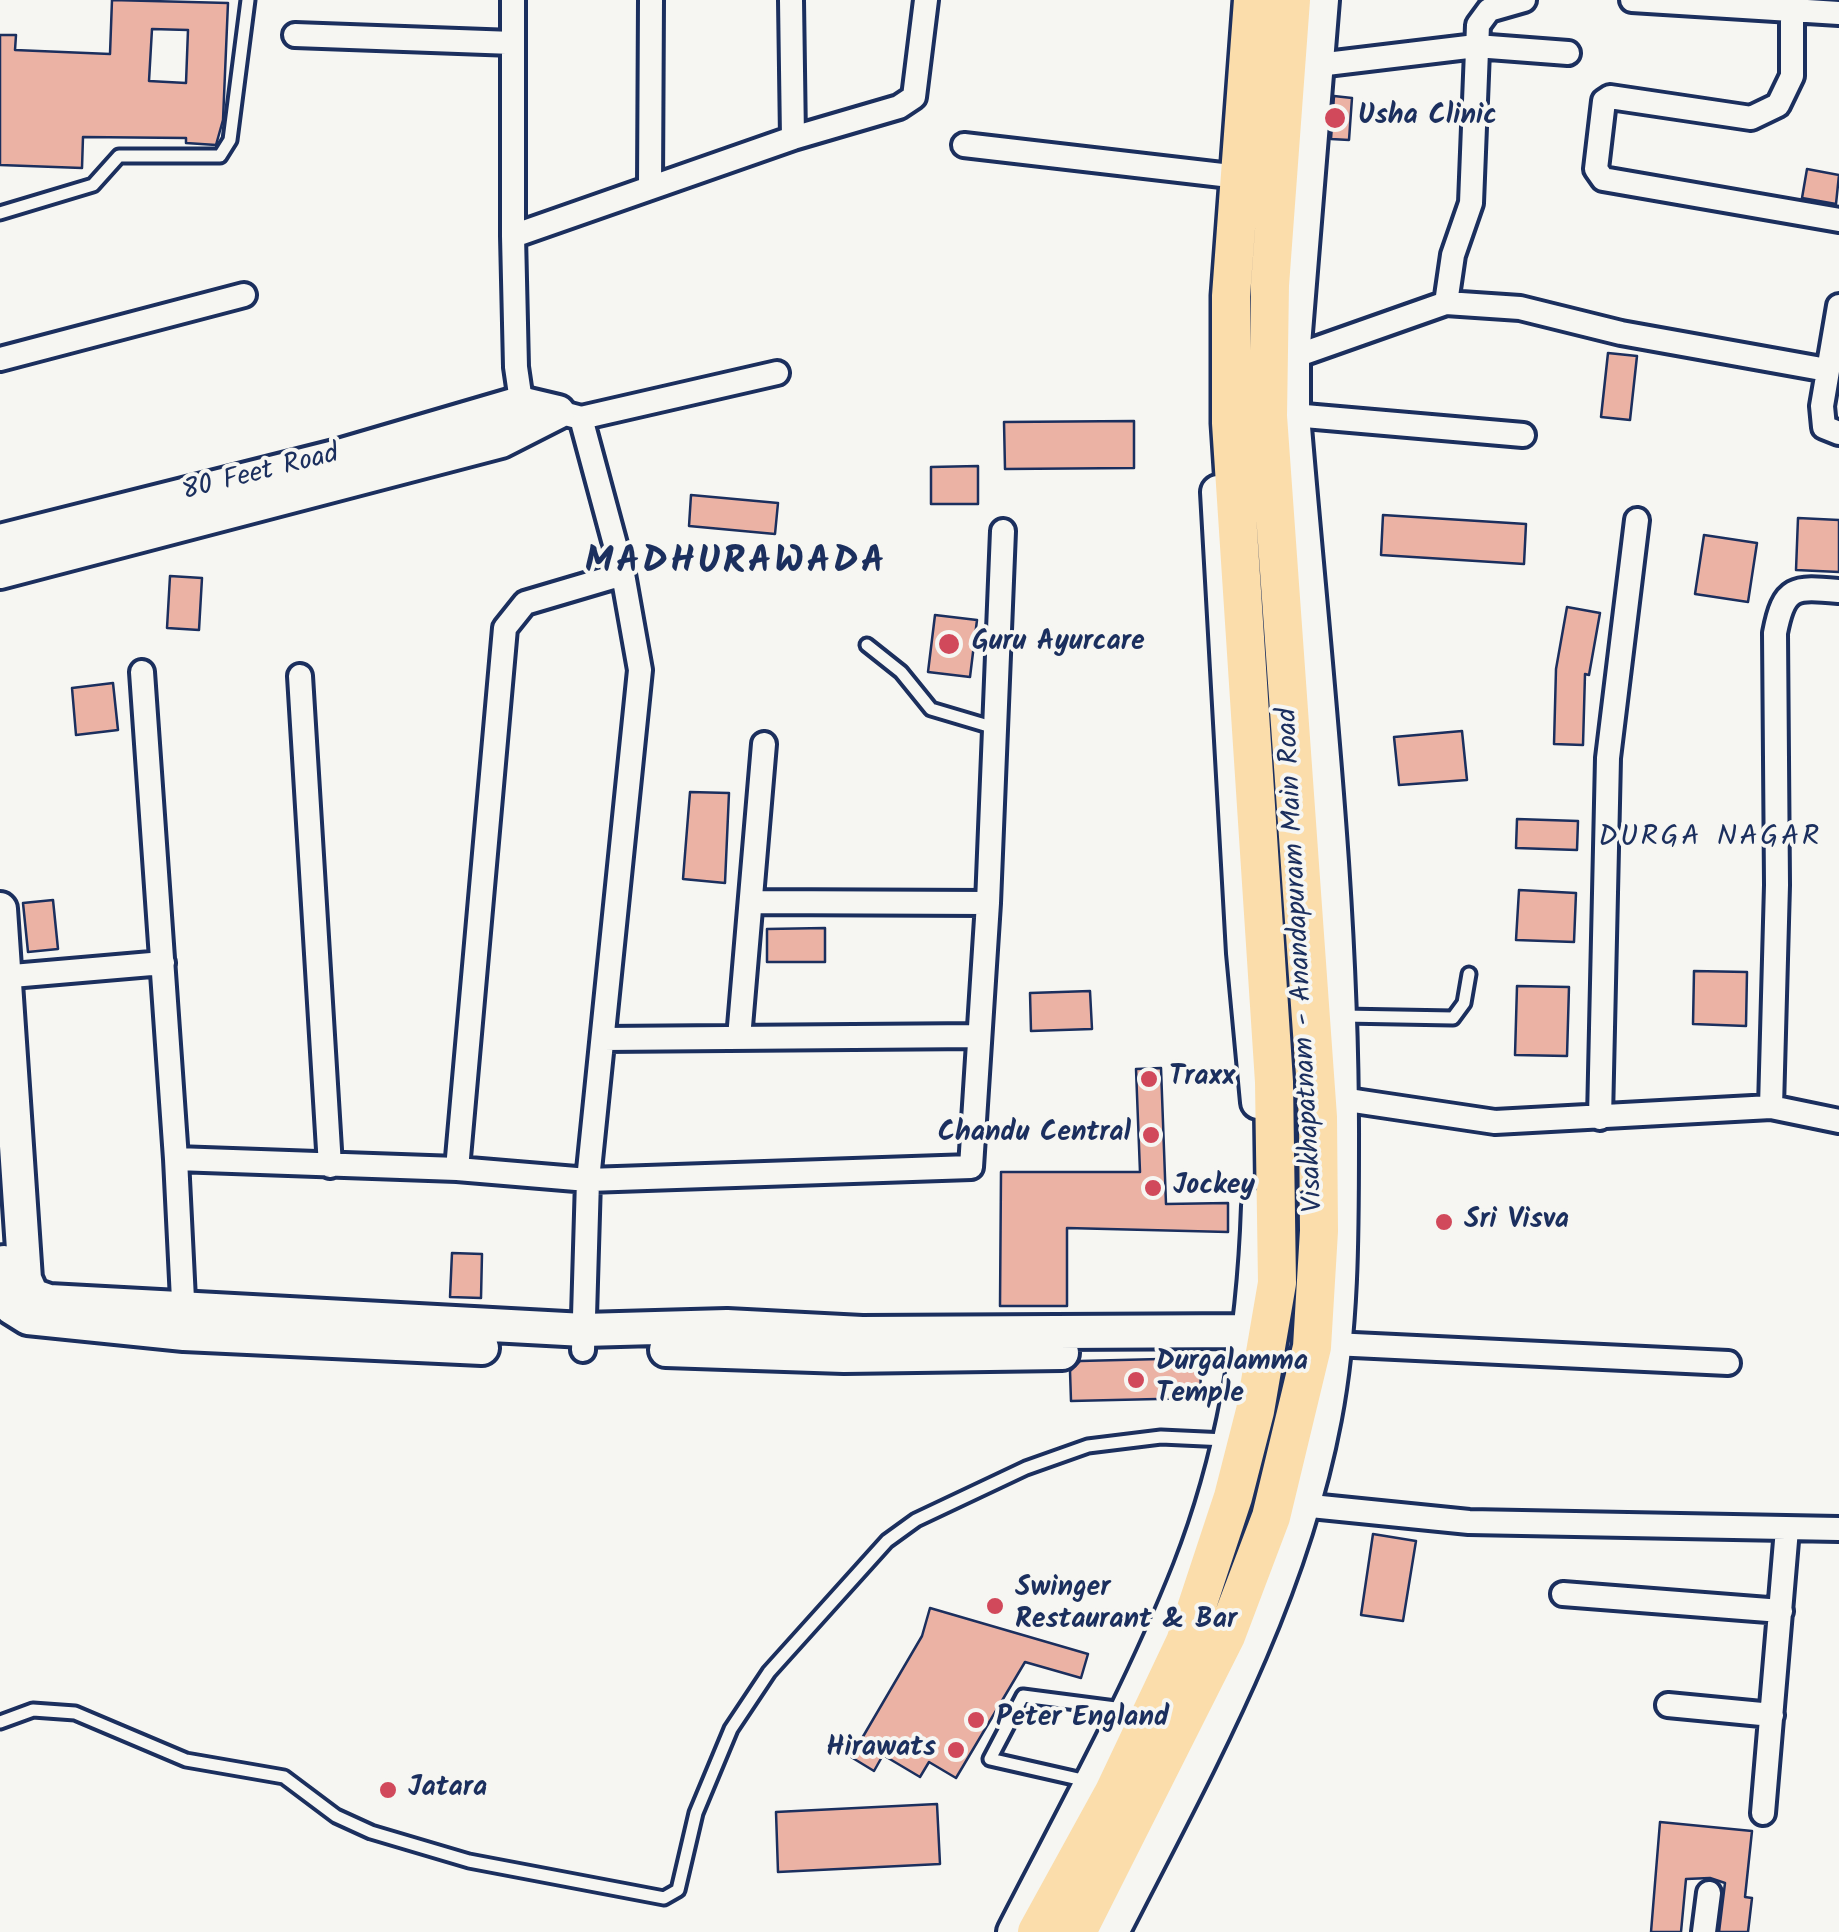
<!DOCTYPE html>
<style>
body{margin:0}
canvas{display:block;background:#f6f6f2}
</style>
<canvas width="1839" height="1932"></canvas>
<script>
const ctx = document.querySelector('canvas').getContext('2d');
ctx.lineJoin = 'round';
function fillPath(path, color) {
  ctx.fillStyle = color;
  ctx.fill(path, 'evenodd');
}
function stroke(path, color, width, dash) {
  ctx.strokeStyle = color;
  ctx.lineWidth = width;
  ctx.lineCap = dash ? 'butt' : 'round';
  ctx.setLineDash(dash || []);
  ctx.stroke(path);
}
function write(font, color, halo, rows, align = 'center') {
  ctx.font = font + ' Kalam,sans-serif';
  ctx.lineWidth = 8;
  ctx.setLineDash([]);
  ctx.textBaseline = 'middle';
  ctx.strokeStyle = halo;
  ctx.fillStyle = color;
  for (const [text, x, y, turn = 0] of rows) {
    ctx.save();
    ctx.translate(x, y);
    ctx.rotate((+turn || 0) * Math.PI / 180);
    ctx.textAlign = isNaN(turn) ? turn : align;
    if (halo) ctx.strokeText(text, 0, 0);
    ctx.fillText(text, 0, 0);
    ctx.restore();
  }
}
const building = new Path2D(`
 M112,0L228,3L223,120L216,145L186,143V138L83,137L82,168L0,165V35H16L15,50L110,54ZM152,29L188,30L186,83L149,81Z
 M1334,96L1352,98L1349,140L1331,139Z
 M1807,169L1839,175L1836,204L1802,198Z
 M1608,353L1637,356L1630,420L1601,417Z
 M1134,421V468L1005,469L1004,422Z
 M978,466V504H931V467Z
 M691,495L778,503L775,534L689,526Z
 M1383,515L1526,524L1524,564L1381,555Z
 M1798,518L1839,520V572L1796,570Z
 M1704,535L1757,543L1748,602L1695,594Z
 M170,576L202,578L199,630L167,628Z
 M1567,607L1600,613L1589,675L1585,674L1583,745L1554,744L1556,669Z
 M935,615L977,620L970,677L928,672Z
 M113,683L118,730L76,735L72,688Z
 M1462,731L1467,780L1399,785L1394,737Z
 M690,792L729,793L725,883L683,879Z
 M1517,819L1578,821L1577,850L1516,848Z
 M1519,890L1576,893L1574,942L1516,940Z
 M53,900L58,949L28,952L23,903Z
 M825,928V962H767V929Z
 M1694,971L1747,972L1746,1026L1693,1024Z
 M1517,986L1569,987L1567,1056L1515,1055Z
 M1090,991L1092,1029L1031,1031L1030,993Z
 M1161,1068L1166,1204L1228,1203V1232L1067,1228V1306H1000L1001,1172H1140L1136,1069Z
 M452,1253L482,1254L481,1298L450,1297Z
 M1200,1358L1201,1398L1071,1401L1070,1371L1080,1361Z
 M1373,1534L1416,1541L1403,1621L1361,1615Z
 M930,1608L1088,1654L1081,1678L1025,1662L956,1778L929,1762L920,1777L883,1755L874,1771L851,1757L922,1636Z
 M937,1804L940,1864L778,1872L776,1812Z
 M1660,1822L1752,1831L1745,1897L1752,1898L1748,1932H1719L1725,1883L1710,1878L1686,1879L1681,1932H1651Z`);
const lane = new Path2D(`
 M0,213L93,185L119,156H220L230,140L248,0
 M867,645L901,672L931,709L995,728
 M1343,1016L1453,1018L1464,1003L1469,974
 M0,1722L33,1710L75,1713L186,1760L284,1777L336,1816L371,1832L469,1861L664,1898L678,1890L696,1813L731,1729L769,1672L887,1541L916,1520L1026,1468L1088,1446L1161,1437L1226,1440
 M1087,1781L990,1759L1023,1696L1123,1709`);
const street = new Path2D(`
 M513,0V236
 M1632,0L1839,13
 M1792,0V76L1778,105L1751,118L1610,97L1604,101L1596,169L1603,179L1839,220
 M295,35L513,43
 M1318,65L1476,46L1568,53
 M793,138L899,107L914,97L926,0
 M964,145L1222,175
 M650,186L651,0
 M1446,303L1453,255L1471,203L1478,25L1489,10L1524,0
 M1839,306L1822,406L1824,427L1839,433
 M1293,357L1446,303L1520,308L1621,333L1827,370
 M0,359L244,295
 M566,414L581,418L777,373
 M523,415L516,367L513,236L793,138L791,0
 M1293,415L1523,435
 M581,418L623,574L640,670L588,1180L971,1167L988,903L1003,531
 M142,672L176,1159L457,1169
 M300,676L330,1166
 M752,902L988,903
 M0,977L163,963
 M739,1038L764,744
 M603,1039L979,1036
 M1341,1099L1495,1122L1771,1107L1839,1121
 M1771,1107L1777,885L1775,633C1784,586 1794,587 1839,591
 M1600,1118L1608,758L1637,520
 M176,1159L184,1320
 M1333,1344L1728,1363
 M583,1350L588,1180L457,1169L505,628L525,603L623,574
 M1301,1505L1469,1522L1839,1529
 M1563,1594L1781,1611
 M1668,1705L1772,1715
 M1763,1813L1787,1529
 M1704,1932L1709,1893`);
const secondary = new Path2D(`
 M1218,492L1244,953L1258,1102
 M0,541L339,456L520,403L558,412L501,441L0,572
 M0,909L25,1279L32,1295L49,1301L584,1330L727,1326L862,1333L1251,1331L1269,1337
 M4,1262L12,1308L28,1318L184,1334L482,1348
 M666,1350L844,1356L1062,1353
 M1014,1932C1075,1813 1141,1694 1190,1570C1235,1455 1255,1328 1259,1206
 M1112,1932C1196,1767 1289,1603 1324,1418C1341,1329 1341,1235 1341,1144C1342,900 1313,658 1293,415V357L1322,0`);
const primary = new Path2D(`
 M1037,1932L1114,1792L1185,1642L1233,1497L1255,1411L1277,1283L1274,1082L1231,423V296L1253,0
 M1077,1932L1226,1636L1271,1517L1312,1347L1319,1231L1318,1117L1268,416L1270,285L1291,0`);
const markers = [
 [1335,118,12,"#d1495b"],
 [949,644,12,"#d1495b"],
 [1149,1079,10,"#d1495b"],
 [1151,1135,10,"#d1495b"],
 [1153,1188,10,"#d1495b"],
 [1444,1222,10,"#d1495b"],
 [1136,1380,10,"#d1495b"],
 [995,1606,10,"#d1495b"],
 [976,1720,10,"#d1495b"],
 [956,1750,10,"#d1495b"],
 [388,1790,10,"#d1495b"]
];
const poiNames = [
 ["Usha Clinic",1358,118],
 ["Guru Ayurcare",972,644],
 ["Traxx",1169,1079],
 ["Chandu Central",1131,1135,"right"],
 ["Jockey",1173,1188],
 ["Sri Visva",1464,1222],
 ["Durgalamma",1156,1364],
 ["Temple",1156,1396],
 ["Swinger",1015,1590],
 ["Restaurant & Bar",1015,1622],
 ["Peter England",996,1720],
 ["Hirawats",936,1750,"right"],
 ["Jatara",408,1790]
];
const streetNames = [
 ["80 Feet Road",261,475,-14],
 ["Visakhapatnam - Anandapuram Main Road",1303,960,-93]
];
const neighbourhoodNames = [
 ["DURGA NAGAR",1710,840]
];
const districtNames = [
 ["MADHURAWADA",736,566]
];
fillPath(building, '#ebb2a4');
stroke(building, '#1b2f5e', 2.5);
stroke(lane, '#1b2f5e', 19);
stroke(street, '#1b2f5e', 30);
stroke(secondary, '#1b2f5e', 40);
stroke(primary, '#1b2f5e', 45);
stroke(lane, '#f6f6f2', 11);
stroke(street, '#f6f6f2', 22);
stroke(secondary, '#f6f6f2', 32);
stroke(primary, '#fbddab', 38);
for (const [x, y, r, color] of markers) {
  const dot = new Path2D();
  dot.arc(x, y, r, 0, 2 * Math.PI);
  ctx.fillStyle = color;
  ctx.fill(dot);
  stroke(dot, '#f6f6f2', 4);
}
write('bold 28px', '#1b2f5e', '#f6f6f2', poiNames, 'left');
write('28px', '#1b2f5e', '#f6f6f2', streetNames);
ctx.letterSpacing = '2.5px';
write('30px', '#1b2f5e', '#f6f6f2', neighbourhoodNames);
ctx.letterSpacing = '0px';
ctx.letterSpacing = '2.5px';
write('bold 38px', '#1b2f5e', '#f6f6f2', districtNames);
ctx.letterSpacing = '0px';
</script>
